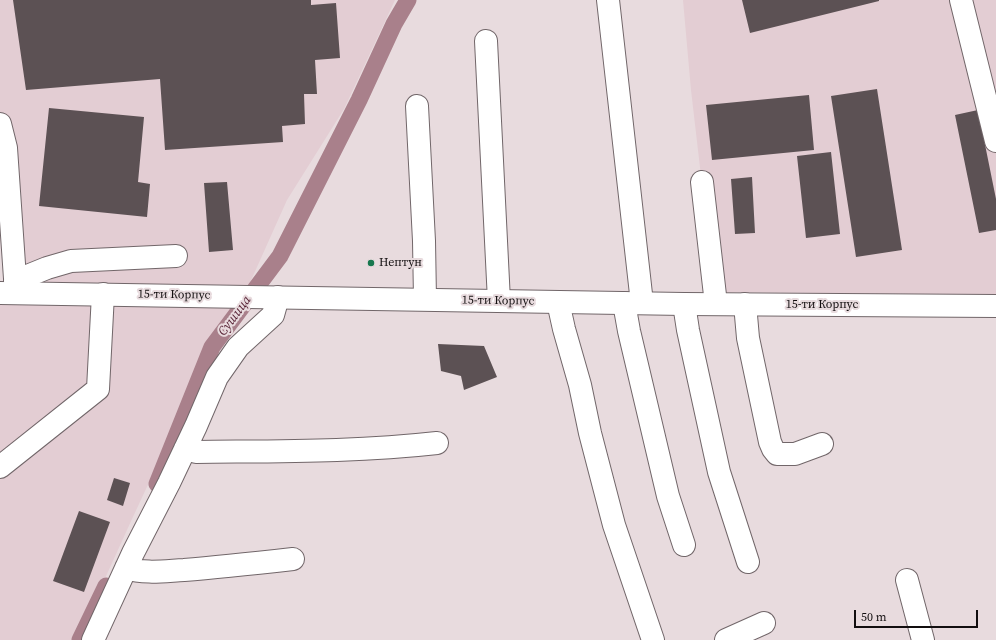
<!DOCTYPE html>
<meta charset="utf-8">
<style>
body{margin:0}
#map{position:relative;width:996px;height:640px;overflow:hidden;background:#e8dbde;font-family:"Source Serif 4",serif}
canvas{display:block}
.scale{position:absolute;left:854px;top:610px;width:124px;height:18px;box-sizing:border-box;border:2px solid #120e0f;border-top:0;padding-left:5px;font-size:12px;line-height:14px;white-space:nowrap;color:#120e0f;-webkit-text-stroke:3px #e8dbde;paint-order:stroke}
</style>
<div id="map">
<canvas width="996" height="640"></canvas>
<div class="scale">50 m</div>
</div>
<script>
const ctx = document.querySelector('canvas').getContext('2d');
ctx.lineJoin = 'round';
function fillPath(path, color) {
  ctx.fillStyle = color;
  ctx.fill(path, 'evenodd');
}
function stroke(path, color, width, dash) {
  ctx.strokeStyle = color;
  ctx.lineWidth = width;
  ctx.lineCap = dash ? 'butt' : 'round';
  ctx.setLineDash(dash || []);
  ctx.stroke(path);
}
function write(font, color, halo, rows, align = 'center') {
  ctx.font = font + ' "Source Serif 4",serif';
  ctx.lineWidth = 4;
  ctx.setLineDash([]);
  ctx.textBaseline = 'middle';
  ctx.strokeStyle = halo;
  ctx.fillStyle = color;
  for (const [text, x, y, turn = 0] of rows) {
    ctx.save();
    ctx.translate(x, y);
    ctx.rotate((+turn || 0) * Math.PI / 180);
    ctx.textAlign = isNaN(turn) ? turn : align;
    if (halo) ctx.strokeText(text, 0, 0);
    ctx.fillText(text, 0, 0);
    ctx.restore();
  }
}
const built = new Path2D(`
 M0,0H395L344,109L287,200L244,296L212,347L132,519L77,640H0V293H16L0,124Z
 M683,0H996V295L723,292L701,176L691,90Z`);
const canal = new Path2D(`
 M157,484L212,347L280,256L359,100L394,24L408,0
 M80,640L106,586`);
const building = new Path2D(`
 M13,0H311V5L336,3L340,58L315,60L317,94H304L305,124L282,126L283,142L165,150L160,79L26,90Z
 M742,0H879V1L750,33Z
 M877,89L902,250L856,257L831,96Z
 M809,95L814,150L712,160L706,105Z
 M49,108L144,117L138,182L150,184L147,217L39,206Z
 M978,110L996,199V230L979,233L955,115Z
 M831,152L840,234L806,238L797,156Z
 M752,177L755,233L735,234L731,179Z
 M227,182L233,250L209,252L204,183Z
 M438,344L484,346L497,377L464,390L461,376L441,371Z
 M114,478L130,483L123,506L107,500Z
 M79,511L110,522L84,592L53,581Z`);
const minor = new Path2D(`
 M608,0L642,303
 M961,0L996,141
 M486,41L499,301
 M417,106L424,241L425,299
 M0,124L6,148L16,293
 M702,182L716,304
 M15,281L47,268L71,261L176,256
 M558,302L564,329L580,385L590,433L614,525L653,640
 M624,303L629,331L668,496L684,545
 M684,304L688,330L719,472L748,562
 M745,304L748,338L770,442L773,449L777,454H795L822,444
 M185,449L196,452C276,451 357,452 437,443
 M0,467L98,389L103,294
 M126,568C145,574 164,571 184,570C221,567 257,563 293,559
 M907,580L923,640
 M93,640L133,553L169,483L196,426L217,377L238,347L273,315L278,297
 M726,640L764,623`);
const major = new Path2D(`
 M0,293L684,304L996,306`);
const markers = [
 [371,263,4,"#17774e"]
];
const poiNames = [
 ["Нептун",379,263]
];
const streetNames = [
 ["15-ти Корпус",174,295,1],
 ["15-ти Корпус",498,301,1],
 ["15-ти Корпус",822,305]
];
const waterNames = [
 ["Сушица",235,316,-54]
];
fillPath(built, '#e3cdd3');
stroke(canal, '#a9808b', 17);
fillPath(building, '#5c5154');
stroke(minor, '#716669', 24);
stroke(major, '#716669', 24);
stroke(minor, '#fff', 22);
stroke(major, '#fff', 22);
for (const [x, y, r, color] of markers) {
  const dot = new Path2D();
  dot.arc(x, y, r, 0, 2 * Math.PI);
  ctx.fillStyle = color;
  ctx.fill(dot);
  stroke(dot, '#e8dbde', 1.5);
}
write('12px', '#120e0f', '#e8dbde', poiNames, 'left');
write('12px', '#120e0f', '#e8dbde', streetNames);
write('italic 13px', '#521c2f', '#e8dbde', waterNames);
</script>
